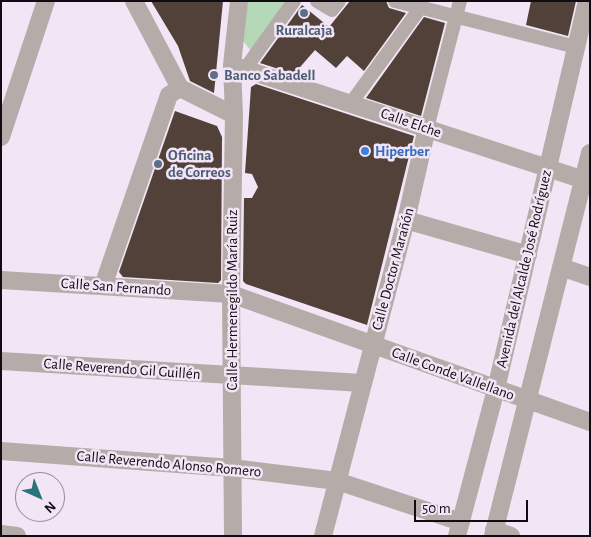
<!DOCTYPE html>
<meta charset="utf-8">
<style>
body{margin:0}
#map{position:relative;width:591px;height:537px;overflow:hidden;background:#f2e5f6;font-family:"Alegreya Sans",sans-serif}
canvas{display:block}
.frame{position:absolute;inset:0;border:2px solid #100c11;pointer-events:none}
.north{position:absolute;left:15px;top:472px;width:50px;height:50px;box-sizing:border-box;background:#f2e5f6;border:1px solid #988e9a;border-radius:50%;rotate:136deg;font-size:14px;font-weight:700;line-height:20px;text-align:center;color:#100c11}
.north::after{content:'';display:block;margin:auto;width:18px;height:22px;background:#297379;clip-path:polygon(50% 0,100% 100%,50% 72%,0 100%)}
.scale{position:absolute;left:414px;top:500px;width:114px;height:22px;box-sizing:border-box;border:2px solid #100c11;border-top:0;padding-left:6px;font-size:15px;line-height:18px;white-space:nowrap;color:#100c11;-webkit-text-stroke:4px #f2e5f6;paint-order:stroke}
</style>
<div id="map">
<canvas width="591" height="537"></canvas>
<div class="frame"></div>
<div class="north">N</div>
<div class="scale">50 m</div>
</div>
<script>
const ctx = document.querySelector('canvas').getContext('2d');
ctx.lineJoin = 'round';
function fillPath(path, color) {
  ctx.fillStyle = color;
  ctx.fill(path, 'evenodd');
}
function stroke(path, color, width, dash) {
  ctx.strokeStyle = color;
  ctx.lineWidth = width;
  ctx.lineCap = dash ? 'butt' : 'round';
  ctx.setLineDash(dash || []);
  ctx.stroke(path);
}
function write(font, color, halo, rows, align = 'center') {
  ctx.font = font + ' "Alegreya Sans",sans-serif';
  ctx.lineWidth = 5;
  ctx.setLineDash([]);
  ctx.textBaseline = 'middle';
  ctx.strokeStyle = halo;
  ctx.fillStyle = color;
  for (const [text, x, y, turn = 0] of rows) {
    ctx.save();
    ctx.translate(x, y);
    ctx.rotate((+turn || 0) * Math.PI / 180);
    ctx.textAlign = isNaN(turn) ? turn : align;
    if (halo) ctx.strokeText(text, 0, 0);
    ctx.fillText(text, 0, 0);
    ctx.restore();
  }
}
const green = new Path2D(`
 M244,1H294L254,55L240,37Z`);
const building = new Path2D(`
 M151,1H223L214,93L190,81L178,46Z
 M350,1H386L389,8L406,13L364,71L347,56L336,68L315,50L294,74L260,63L302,5L329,27Z
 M531,1H576L568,36L526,25Z
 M424,17L445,23L421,116L366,98Z
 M256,84L414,136L367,325L246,284L243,281L244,198H252L258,187L252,174L245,173L251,87Z
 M175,111L217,126L222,137L221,280L218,283L123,277L119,272Z`);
const pedestrian = new Path2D(`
 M317,1L332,10L339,1
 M395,1L576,47
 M245,69L294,1
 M351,103L421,7
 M427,128L460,1`);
const minor = new Path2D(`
 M134,1L180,88
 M232,65L590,182
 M1,137L46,1
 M406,220L528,255
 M561,267L590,277
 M1,280L231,294L590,422
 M103,286L169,95L180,88L234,115
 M1,361L362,383
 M1,451L232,468L337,481L461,522
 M494,530L511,536
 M1,534L17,536
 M233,536L231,294L234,115L232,65L239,1
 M323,536L406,220L427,128
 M457,536L496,389L587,1
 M493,536L590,153`);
const markers = [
 [304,13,5,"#5c6f8a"],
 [214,75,5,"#5c6f8a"],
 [365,151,5,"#3f7fe0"],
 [158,164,5,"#5c6f8a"]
];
const serviceNames = [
 ["Ruralcaja",304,30,"center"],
 ["Banco Sabadell",224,75],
 ["Oficina",168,155],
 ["de Correos",168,172]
];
const streetNames = [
 ["Calle Elche",411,123,19],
 ["Calle Doctor Marañón",393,269,-75],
 ["Avenida del Alcalde José Rodríguez",524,269,-77],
 ["Calle San Fernando",116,287,4],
 ["Calle Hermenegildo María Ruiz",232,300,-90],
 ["Calle Reverendo Gil Guillén",122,369,4],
 ["Calle Conde Vallellano",453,374,20],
 ["Calle Reverendo Alonso Romero",169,464,5]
];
const shopNames = [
 ["Hiperber",375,151]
];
fillPath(green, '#b4d8b8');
fillPath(building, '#514138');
stroke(pedestrian, '#b5aca9', 14);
stroke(minor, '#b5aca9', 18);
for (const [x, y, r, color] of markers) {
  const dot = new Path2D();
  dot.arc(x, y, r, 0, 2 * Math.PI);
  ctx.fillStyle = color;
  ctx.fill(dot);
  stroke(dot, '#f2e5f6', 2);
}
write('bold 15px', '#4e5e75', '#f2e5f6', serviceNames, 'left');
write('15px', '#100c11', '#f2e5f6', streetNames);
write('bold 15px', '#366cbe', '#f2e5f6', shopNames, 'left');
</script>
